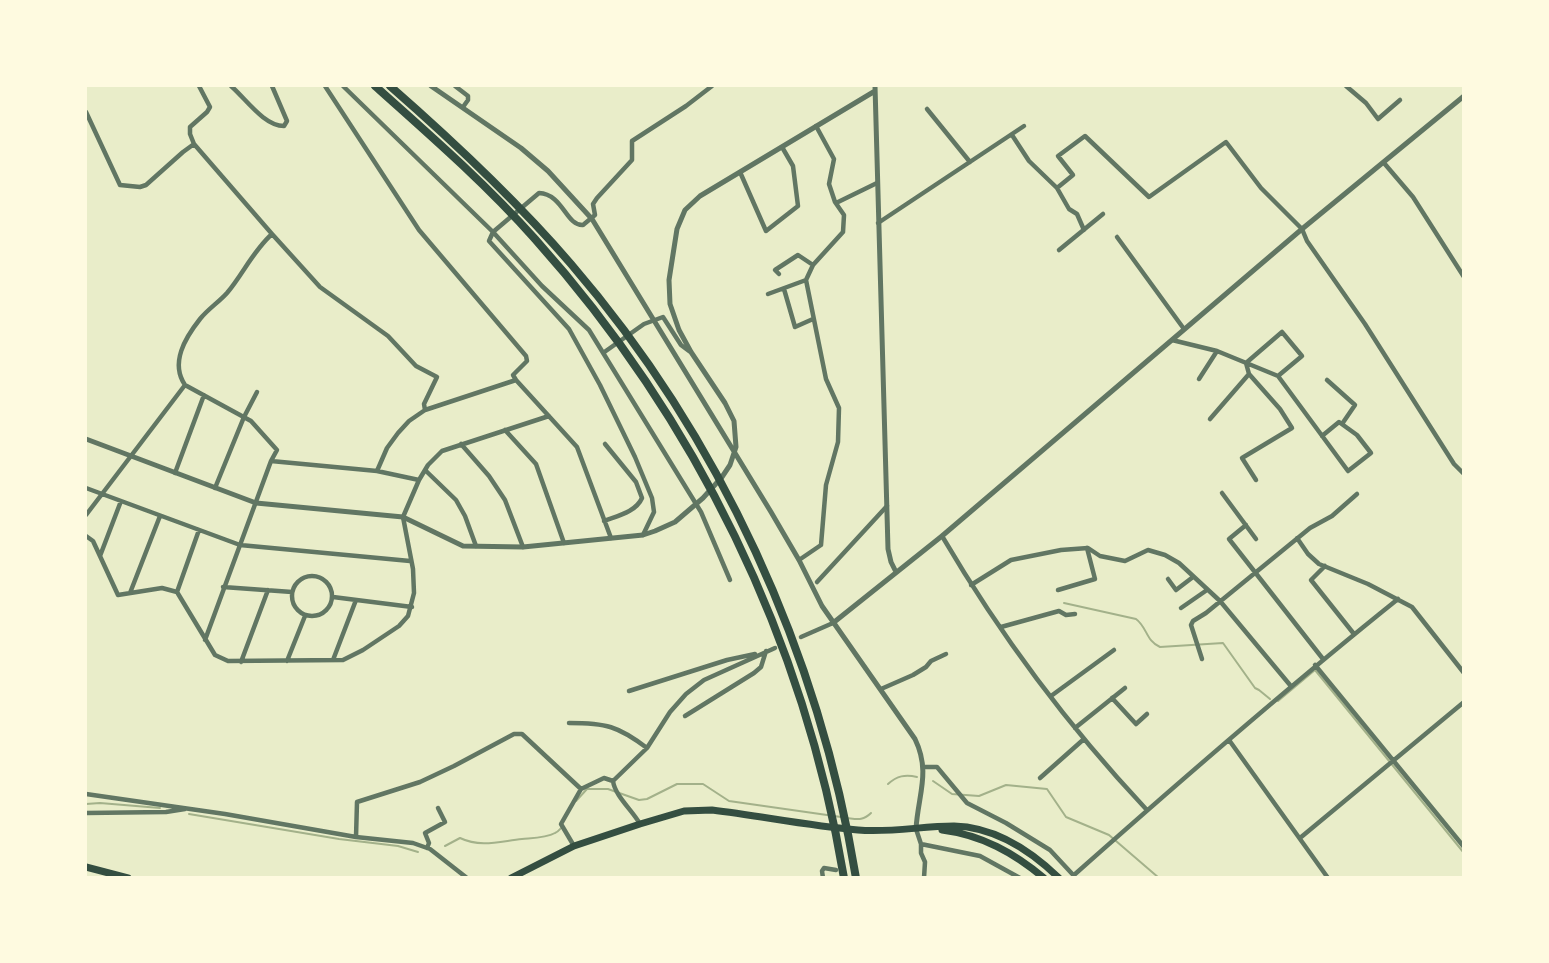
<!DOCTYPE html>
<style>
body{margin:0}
#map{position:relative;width:1549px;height:963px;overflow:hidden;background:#e9edc9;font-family:"Titillium Web",sans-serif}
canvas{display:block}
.frame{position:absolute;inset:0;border:87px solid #fefae0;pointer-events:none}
</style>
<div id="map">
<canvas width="1549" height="963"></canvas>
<div class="frame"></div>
</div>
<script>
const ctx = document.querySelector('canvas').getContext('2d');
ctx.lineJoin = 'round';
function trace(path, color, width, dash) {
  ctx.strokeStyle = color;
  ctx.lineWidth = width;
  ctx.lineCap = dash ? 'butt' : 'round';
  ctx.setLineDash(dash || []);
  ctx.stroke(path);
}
const stream = new Path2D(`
 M1064 603 1136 619C1147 627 1146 641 1160 647L1223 643 1255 688 1259 690 1270 699
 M1278 701 1315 670 1464 853
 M933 781 952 794 979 796 1006 785 1047 789 1066 817 1109 835 1159 878
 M888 784C897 776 905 774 917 777
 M576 801 587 789H608L639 800 647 799 677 784H703L729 801 841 817
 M86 804 100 803 160 808
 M189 814 339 839 398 846 418 852
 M847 818C857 819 863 821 871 813
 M445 846 460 838C481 848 501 841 522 839 532 838 546 838 555 833 558 832 560 829 562 827`);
const minor = new Path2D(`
 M199 86 210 107 207 112 190 127V134L194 144 272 234 320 287 388 336 416 366 437 377 424 404 425 410
 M231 86C246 99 264 126 284 126L287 121 272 86
 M325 86 419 230 526 356 527 361 513 375 516 380
 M343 86 493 232 542 286 589 330 701 512 730 580
 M455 86 468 96V100L463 107
 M1346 86 1366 103 1378 119 1400 100
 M927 109 970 162
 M86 112 120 185 140 187 146 185 183 152 194 144
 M1012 135 1029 161 1057 188 1069 209 1077 214 1084 230
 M1384 163 1413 197 1464 277
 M740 172 766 231 798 206 793 166 782 147
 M1057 188 1073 175 1058 156 1085 136 1149 197 1226 142 1261 188 1302 229 1307 241 1365 324 1454 464 1464 474
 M836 203 877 183
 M878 223 1024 126
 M1117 237 1184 329
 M1059 250 1103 214
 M779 274 775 270 798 255 813 265
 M784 289 795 327 813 319
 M768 294 806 280
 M1172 340 1217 351 1278 376 1348 471 1371 453 1357 435 1339 422 1322 436
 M603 353 644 324 663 317 681 345 689 351
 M1199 379 1217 351
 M1327 380 1355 405 1342 424
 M185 385C170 363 185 338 200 319 208 309 219 302 227 293 243 274 253 251 272 234
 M1210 419 1249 374
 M505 430 536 464 564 543
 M461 444 489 476 505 500 523 547
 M271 461 377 471 419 480
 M425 470 456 500 465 516 476 546
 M377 471 387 448 398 433 409 421 425 410 516 380 577 447 611 538
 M175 473 204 395
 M1256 480 1242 458 1292 428 1280 409 1249 374 1246 363 1282 332 1302 356 1278 376
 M86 488 240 545 410 561
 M215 488 244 417 257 392
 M1222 493 1256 539
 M86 515 185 385 251 421 277 450 271 461 205 640
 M604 521C617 516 636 512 642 498L636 482 605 444
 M1246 525 1229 539 1323 659
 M643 535 654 512 652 498 635 457 600 385 569 329 489 241 493 232 539 193C563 194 566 226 583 225L595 215 593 204 597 198 632 160V141L686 106 712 86
 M86 536 93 541 118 595 162 588 177 592 215 655 228 661 343 660 363 650 399 626 408 616 414 593 413 569 403 517 419 480 428 465 442 451 549 416
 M942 536C999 633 1069 727 1146 809
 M1297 538 1308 554 1319 564 1368 584 1412 607 1464 673
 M100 556 121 501
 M799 560 821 545 826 485 838 442 839 408 826 379 806 280 813 265 843 232 844 215 835 202 829 184 834 159 816 126
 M1325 566 1311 580 1354 634
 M292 596a20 20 0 1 1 40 0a20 20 0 1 1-40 0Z
 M1168 579 1176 590 1193 577
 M817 582 887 506
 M971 585 1011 560 1061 550 1088 548 1100 556 1125 561 1148 550 1165 555 1179 563 1220 601 1290 685
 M223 587 292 592
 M1058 590 1095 579 1087 548
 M177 592 199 530
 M130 593 160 516
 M333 597 412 607
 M1181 608 1207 590
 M1001 627 1059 611 1066 615 1075 614
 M801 637 833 623
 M1202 659 1191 625 1193 621 1206 613 1310 528 1332 516 1357 494
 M333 660 356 600
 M287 661 305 616
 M241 662 268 590
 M1315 665 1464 847
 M881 689 913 675 926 667 931 661 946 654
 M629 691 727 660 755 654
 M1051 696 1114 650
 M1112 698 1136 724 1147 714
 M685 716 754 673 761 667 766 651
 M569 723C606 723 618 726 647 748
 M1075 728 1125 688
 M1229 740 1328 878
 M924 767H937L967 803 1006 823 1050 850 1076 878
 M1040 778 1084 739
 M86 794 225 814 356 837 413 843 430 849 467 878
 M86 813 166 812 185 809
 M640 824C632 810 615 796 613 781L647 748 670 712 686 694 704 680 775 648
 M916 829 921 844 980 856 1020 878
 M356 837 357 802 420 782 454 766 514 734H522L581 789
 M1300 838 1464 702
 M921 844V853L925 862 924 878
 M574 846 561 824 581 789 604 778 613 781
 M427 848 429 843 425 833 445 822 438 808
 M1074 875C1180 781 1287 688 1398 599
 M823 878 822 871 824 868 836 870`);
const tertiary = new Path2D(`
 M431 86 521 148 548 171 592 219 771 512 799 560 822 606 915 739C931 772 918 795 916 829
 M875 86 888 549 891 562 896 572
 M86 439 256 503 403 517 463 546 523 547 643 535 655 531 675 522 703 498 722 477 730 465 736 447 734 421 725 403 691 352 679 330 670 304 669 280 677 229 685 210 700 196 875 91
 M833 623 942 536 1302 229 1464 96`);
const trunk = new Path2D(`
 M942 830C982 835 1014 853 1044 878
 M86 867 128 878
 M511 878 574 846 640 824 684 811 712 810C761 816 809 826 858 830 890 833 922 826 954 826 995 827 1030 850 1059 878`);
const motorway = new Path2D(`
 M375 86C430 135 486 184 535 239 696 419 804 639 844 878
 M390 86C454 142 516 200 571 264 720 437 819 653 856 878`);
trace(stream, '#a3b18a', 2);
trace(minor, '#617663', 4.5);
trace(tertiary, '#617663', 5);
trace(trunk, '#344e41', 7);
trace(motorway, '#344e41', 8);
</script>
